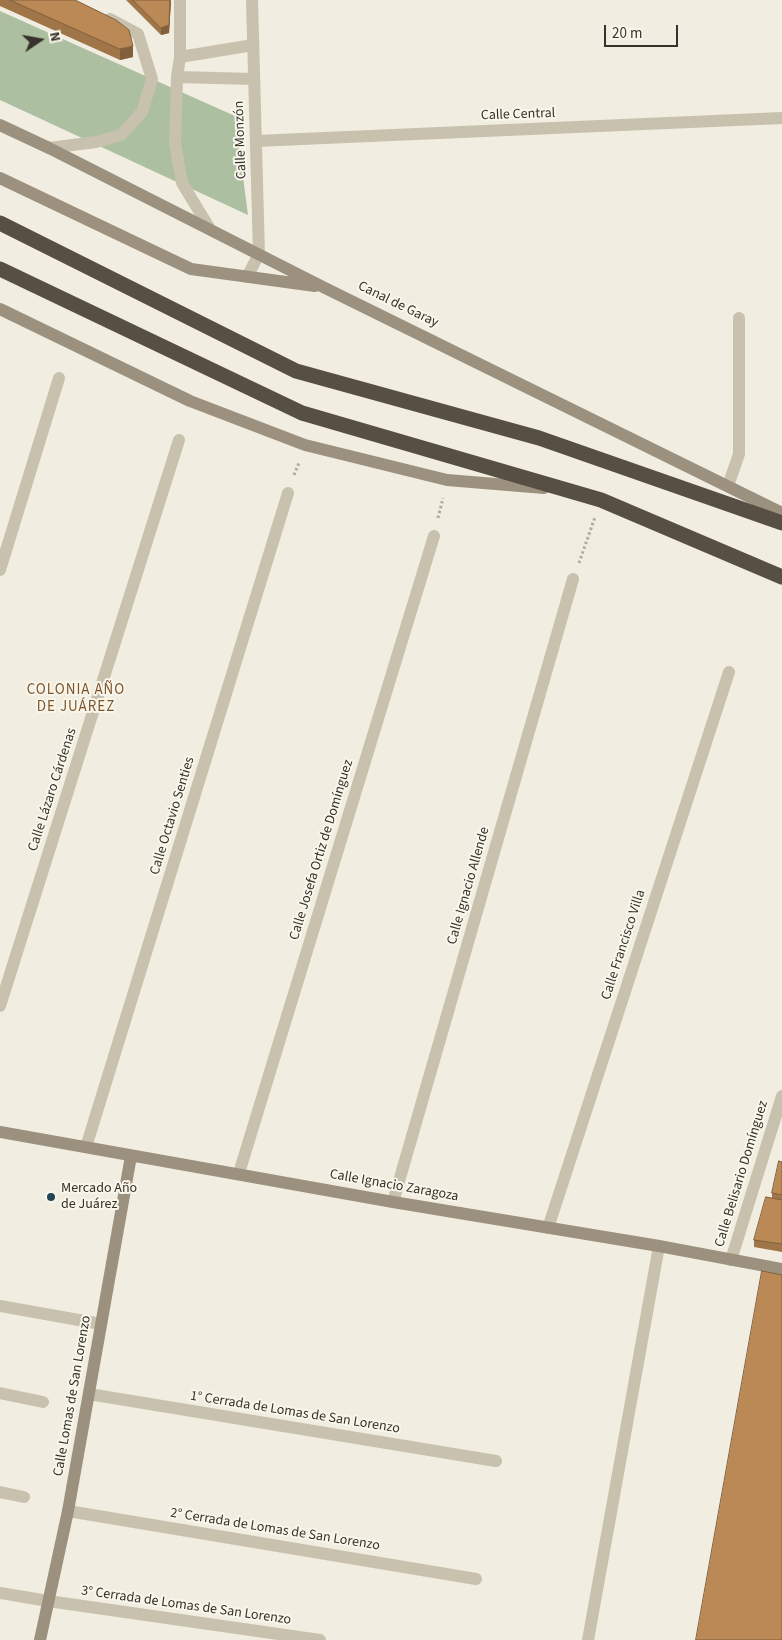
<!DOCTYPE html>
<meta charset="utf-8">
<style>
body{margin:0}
#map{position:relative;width:782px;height:1640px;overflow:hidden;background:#f1ede0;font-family:"Source Sans 3",sans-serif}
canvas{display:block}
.north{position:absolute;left:15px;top:15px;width:50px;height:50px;-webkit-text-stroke:4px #f9f6ec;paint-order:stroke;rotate:78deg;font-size:14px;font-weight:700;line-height:20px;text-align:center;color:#37322b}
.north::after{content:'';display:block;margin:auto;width:18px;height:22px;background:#37322b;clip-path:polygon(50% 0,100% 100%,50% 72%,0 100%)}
.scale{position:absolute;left:604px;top:25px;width:74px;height:22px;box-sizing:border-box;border:2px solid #37322b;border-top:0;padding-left:6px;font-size:15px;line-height:18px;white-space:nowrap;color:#37322b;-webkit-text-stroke:4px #f9f6ec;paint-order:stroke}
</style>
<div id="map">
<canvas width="782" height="1640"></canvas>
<div class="north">N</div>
<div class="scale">20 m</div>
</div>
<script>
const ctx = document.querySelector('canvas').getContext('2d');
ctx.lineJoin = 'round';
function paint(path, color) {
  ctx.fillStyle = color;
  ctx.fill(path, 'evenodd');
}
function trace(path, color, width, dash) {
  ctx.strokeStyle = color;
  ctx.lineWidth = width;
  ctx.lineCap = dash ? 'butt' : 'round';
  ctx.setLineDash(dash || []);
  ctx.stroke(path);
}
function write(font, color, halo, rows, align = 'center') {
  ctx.font = font + ' "Source Sans 3",sans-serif';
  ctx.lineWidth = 4;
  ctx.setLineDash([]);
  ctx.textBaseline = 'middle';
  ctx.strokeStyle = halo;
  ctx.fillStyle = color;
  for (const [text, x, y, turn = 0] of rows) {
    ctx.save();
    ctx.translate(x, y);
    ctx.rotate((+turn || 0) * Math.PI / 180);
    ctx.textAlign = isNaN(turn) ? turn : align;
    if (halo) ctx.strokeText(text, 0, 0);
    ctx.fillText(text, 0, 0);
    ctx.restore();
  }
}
const green = new Path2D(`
 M0 11 235 116 248 215 0 100Z`);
const path = new Path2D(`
 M294 475 299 463
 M438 518 443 498
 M579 563 595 517`);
const lane = new Path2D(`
 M180 0V57L177 77 175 143 182 183 210 229
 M180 57 253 45
 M177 77 254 79
 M49 148 96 142 121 135 142 112 152 79 138 34 110 19
 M728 486 739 454V318
 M0 1306 101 1324
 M0 1393 43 1402
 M0 1492 24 1497
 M588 1640 659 1246`);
const street = new Path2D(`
 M256 141 782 118
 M247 277 259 254 252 0
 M0 570 59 378
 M0 1006 179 440
 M86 1147 288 493
 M239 1173 434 536
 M393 1202 573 579
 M548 1228 729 672
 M731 1260 782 1096
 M89 1394 496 1461
 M68 1511 476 1579
 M0 1593 48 1601 320 1640`);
const secondary = new Path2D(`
 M0 125 49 148 325 288 782 513
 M0 178 191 269 315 286
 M0 309 190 401 305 445 447 480 544 488
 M0 1132 393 1202 659 1246 782 1269
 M40 1640 68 1511 131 1156`);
const highway = new Path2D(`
 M0 223 296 371 539 438 782 523
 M0 269 302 413 601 500 782 577`);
const wall = new Path2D(`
 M0 0H75L133 57 120 60 0 6Z
 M126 0H171L169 33 161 35Z
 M782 1162V1252L754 1247V1240L772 1198V1193Z`);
const shadedWall = new Path2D(`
 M171 0 169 33 161 35V28Z
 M133 46V57L120 60V49Z`);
const building = new Path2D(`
 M10 0H75L116 20 129 30 133 46 120 49Z
 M133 0H170L169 25 161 28Z
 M779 1161 782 1162V1195L772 1193Z
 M766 1197 782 1200V1244L754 1240Z
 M762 1271 782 1275V1640H696Z`);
const markers = [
 [51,1197,5,"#244555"]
];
const streetNames = [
 ["Calle Central",518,115,-2],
 ["Calle Monzón",241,140,-92],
 ["Canal de Garay",398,305,26],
 ["Calle Lázaro Cárdenas",53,790,-72],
 ["Calle Octavio Senties",173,816,-73],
 ["Calle Josefa Ortiz de Domínguez",322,850,-73],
 ["Calle Ignacio Allende",469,886,-74],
 ["Calle Francisco Villa",624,945,-72],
 ["Calle Belisario Domínguez",742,1174,-73],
 ["Calle Ignacio Zaragoza",394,1186,10],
 ["Calle Lomas de San Lorenzo",73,1396,-80],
 ["1° Cerrada de Lomas de San Lorenzo",295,1413,9],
 ["2° Cerrada de Lomas de San Lorenzo",275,1530,9],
 ["3° Cerrada de Lomas de San Lorenzo",186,1606,8]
];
const poiNames = [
 ["Mercado Año",61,1189],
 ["de Juárez",61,1205]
];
const neighbourhoodNames = [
 ["COLONIA AÑO",76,691],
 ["DE JUÁREZ",76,708]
];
paint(green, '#adbfa1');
trace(path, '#b4ab97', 3, [2.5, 2.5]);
trace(lane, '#c8c1ad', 12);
trace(street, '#c8c1ad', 12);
trace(secondary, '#9c917e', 12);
trace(highway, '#574f43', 15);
paint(wall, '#a07649');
paint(shadedWall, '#82603c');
paint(building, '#ba8955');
trace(building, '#82603c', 1);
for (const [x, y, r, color] of markers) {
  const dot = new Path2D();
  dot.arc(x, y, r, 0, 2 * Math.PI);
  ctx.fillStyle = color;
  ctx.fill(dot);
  trace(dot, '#f9f6ec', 2);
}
write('14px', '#37322b', '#f9f6ec', streetNames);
write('14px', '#37322b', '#f9f6ec', poiNames, 'left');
ctx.letterSpacing = '1px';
write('15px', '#7e562c', '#f9f6ec', neighbourhoodNames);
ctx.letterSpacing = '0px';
</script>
